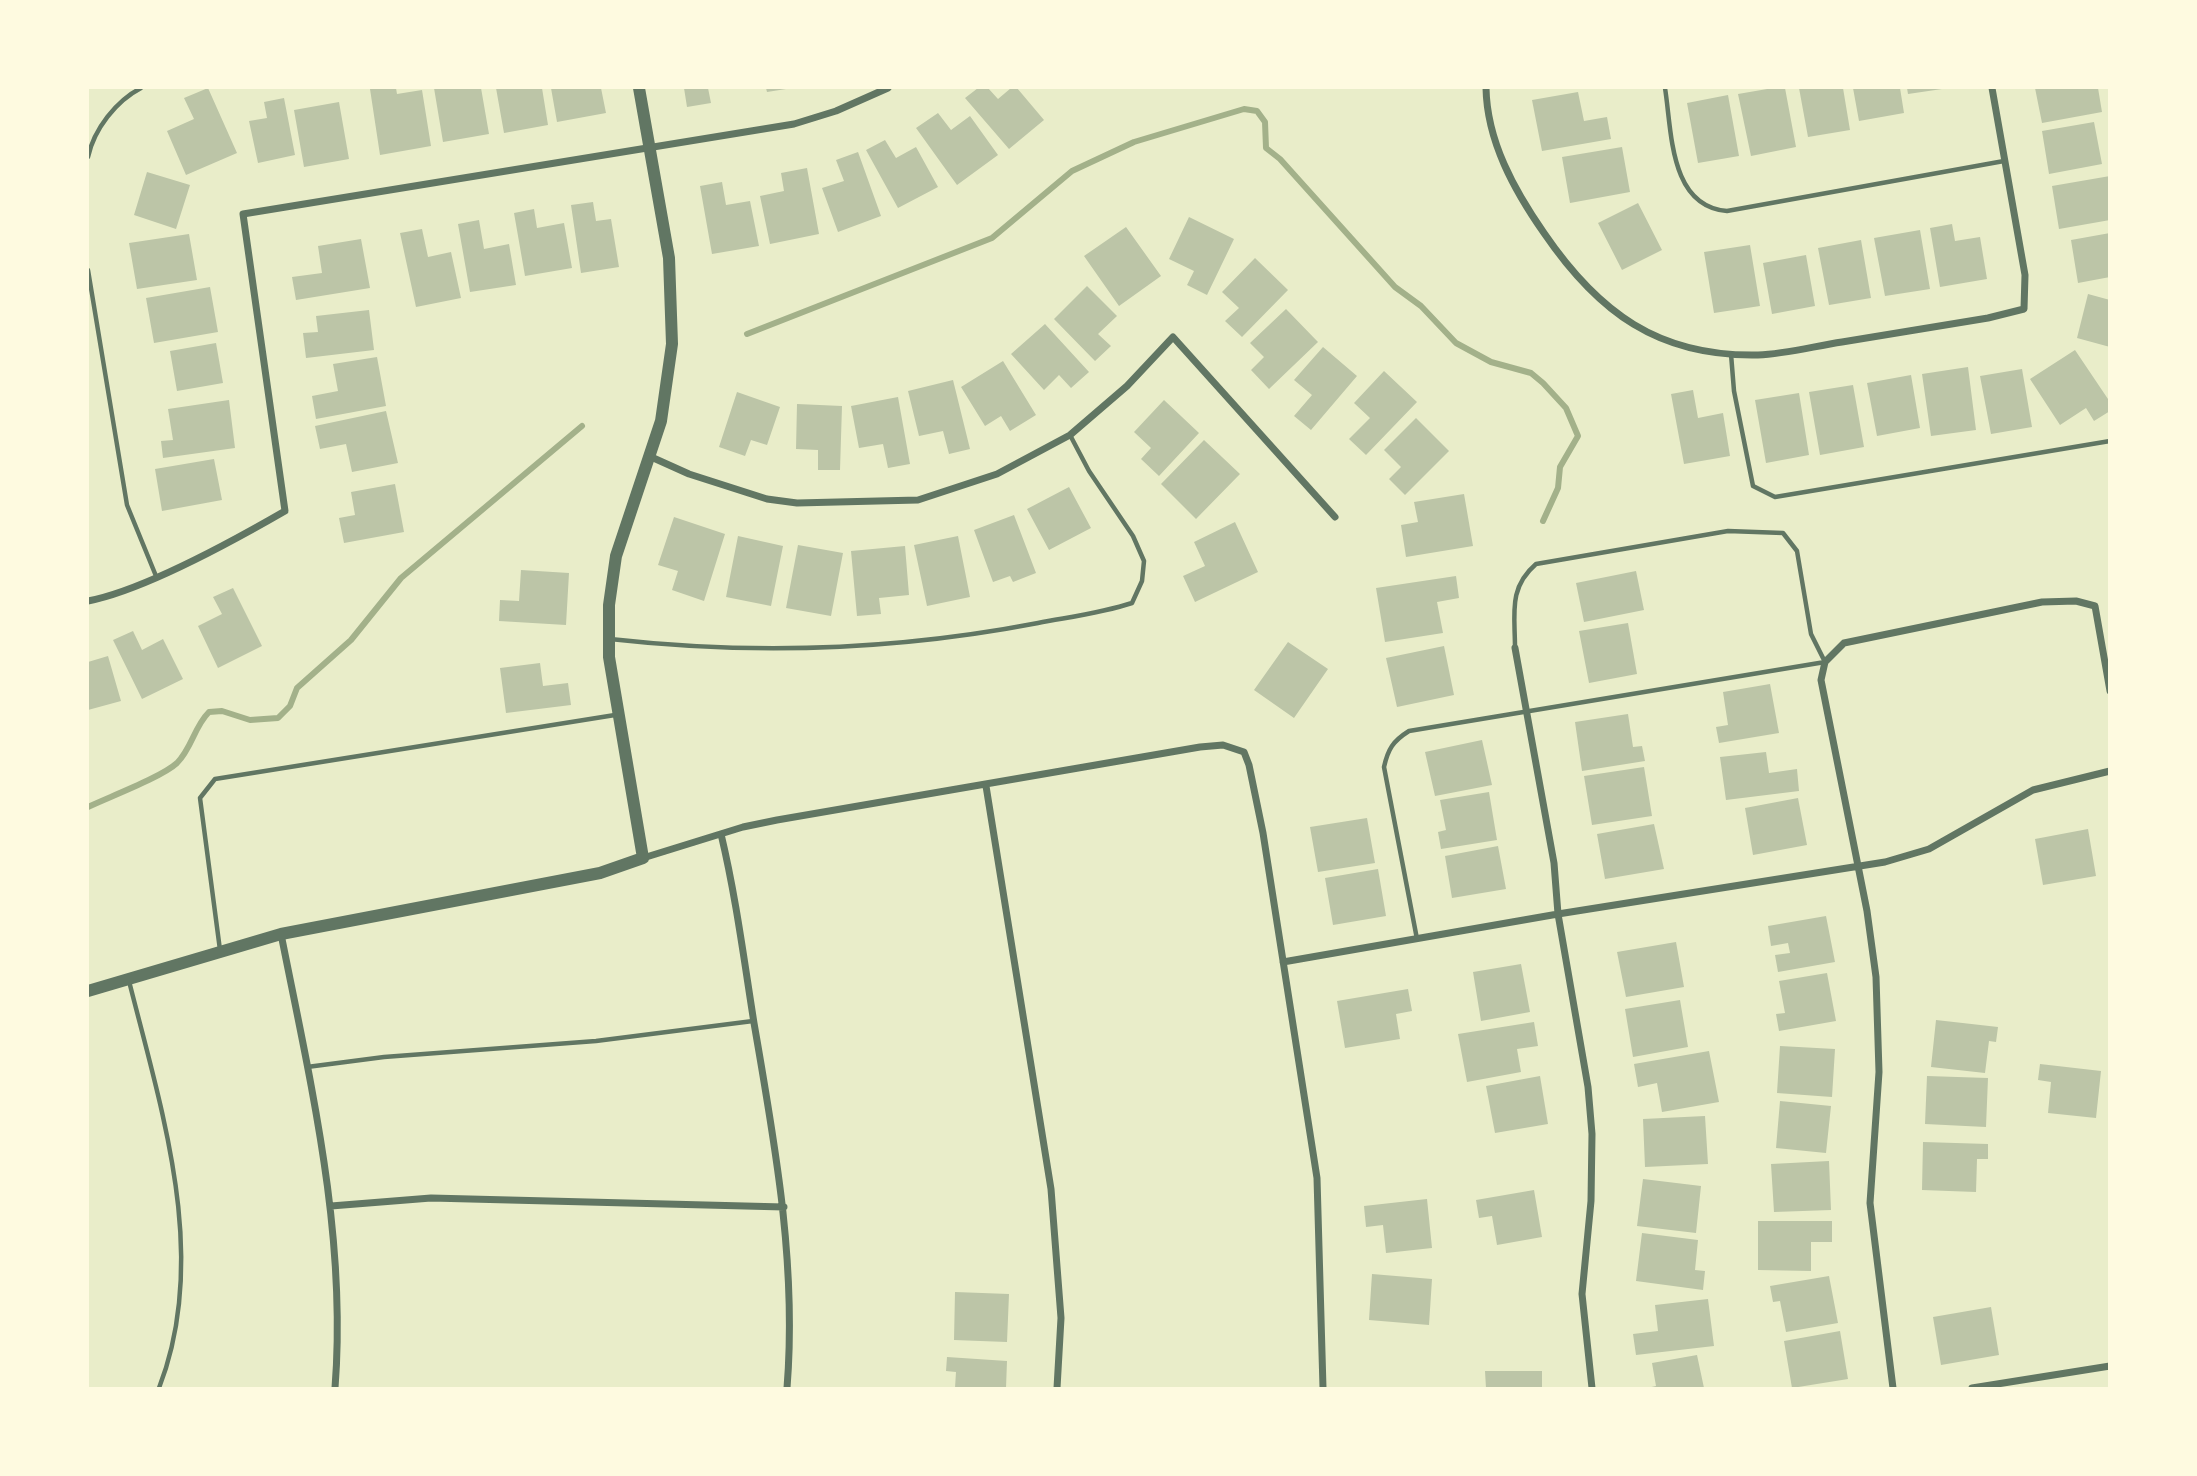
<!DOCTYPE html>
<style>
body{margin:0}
#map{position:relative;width:2197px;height:1476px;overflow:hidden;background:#e9edc9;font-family:Arial,sans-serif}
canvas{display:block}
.frame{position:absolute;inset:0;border:89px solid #fefae0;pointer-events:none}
</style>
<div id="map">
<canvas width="2197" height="1476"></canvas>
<div class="frame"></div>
</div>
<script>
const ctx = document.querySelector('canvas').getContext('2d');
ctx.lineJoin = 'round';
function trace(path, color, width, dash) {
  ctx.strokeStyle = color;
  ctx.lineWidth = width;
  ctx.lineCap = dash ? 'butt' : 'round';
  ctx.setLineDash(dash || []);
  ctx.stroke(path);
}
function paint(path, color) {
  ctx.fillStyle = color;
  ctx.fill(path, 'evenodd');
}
const stream = new Path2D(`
 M747 334 992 238 1072 171 1134 142 1244 109 1257 111 1265 122 1266 148 1280 159 1395 287 1421 306 1456 343 1491 362 1531 373 1543 383 1566 408 1578 436 1560 467 1558 488 1543 521
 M88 807C109 797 162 777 177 763 192 748 194 727 209 712L222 711 250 720 278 718 290 706 297 688 351 640 401 578 582 426`);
const building = new Path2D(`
 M208 88 237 153 186 175 167 131 194 119 184 98Z
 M396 88 397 94 422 90 431 146 380 155 370 89Z
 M434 88H481L489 134 443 142Z
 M496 88H542L548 125 504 133Z
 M551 88H601L606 113 557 122Z
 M684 88H708L711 103 687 107Z
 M766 88H786V89L767 92Z
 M978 88H988L998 99 1011 88H1017L1044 120 1009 149 965 98Z
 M1773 88H1785L1796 147 1751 156 1738 94Z
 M1799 88H1843L1850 130 1808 137Z
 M1853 88H1900L1904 113 1859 121Z
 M1907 88H1942V89L1908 94Z
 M2035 88H2098L2102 112 2042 123Z
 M1578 92 1584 121 1607 117 1611 139 1542 151 1532 100Z
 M1728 95 1739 156 1698 163 1687 103Z
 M284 98 295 155 258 163 249 121 267 118 264 102Z
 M339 102 349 159 304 167 294 110Z
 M938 113 951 130 970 116 998 155 957 185 916 128Z
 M2094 122 2102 164 2049 174 2042 131Z
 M885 140 896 158 916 147 938 187 898 208 866 150Z
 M1622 147 1630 192 1570 203 1562 157Z
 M858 152 881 216 838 232 822 188 844 181 836 160Z
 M807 168 819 234 770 244 760 196 784 191 781 173Z
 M147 172 190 185 176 229 134 215Z
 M2110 176V220L2059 229 2052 186Z
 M722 182 726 205 750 201 759 246 712 254 700 186Z
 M593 202 596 221 611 219 619 267 581 273 571 205Z
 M1638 203 1662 250 1622 270 1598 223Z
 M534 209 537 228 564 223 572 268 525 276 514 213Z
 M1189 217 1234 239 1207 295 1187 285 1194 271 1169 259Z
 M479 220 484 249 509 244 516 285 470 292 458 224Z
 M1952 224 1955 241 1980 237 1987 279 1940 287 1930 228Z
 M1126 227 1161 276 1119 306 1084 256Z
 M422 229 428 257 451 252 461 298 416 307 400 233Z
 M1920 230 1930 289 1885 296 1874 238Z
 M2110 233V277L2078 283 2071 240Z
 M189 234 197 280 137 289 129 243Z
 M361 239 370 288 296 300 292 277 322 273 318 246Z
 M1861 240 1871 298 1829 305 1818 248Z
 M1750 245 1760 306 1714 313 1704 252Z
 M1806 255 1815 306 1772 314 1763 263Z
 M1255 258 1288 290 1242 337 1225 321 1239 308 1222 292Z
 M1087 286 1117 316 1098 334 1111 346 1095 361 1054 319Z
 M210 287 218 332 154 343 146 298Z
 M2088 294 2110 300V347L2077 338Z
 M1286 309 1318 342 1269 389 1251 370 1264 357 1250 343Z
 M369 310 374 350 306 358 303 333 318 332 316 316Z
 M1045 324 1089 372 1071 388 1059 375 1044 390 1011 354Z
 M216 343 223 383 177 391 170 351Z
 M1323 347 1357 376 1311 430 1294 416 1312 395 1294 380Z
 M2075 350 2110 402V411L2094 421 2086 408 2060 425 2030 379Z
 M377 357 386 406 316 419 312 396 338 391 333 364Z
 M1003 361 1036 415 1010 431 1001 416 985 426 961 387Z
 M1968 367 1976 430 1931 436 1922 374Z
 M2022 369 2032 427 1991 434 1980 376Z
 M1384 371 1417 402 1366 455 1349 439 1370 418 1354 403Z
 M1911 375 1920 428 1877 436 1867 383Z
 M953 380 970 449 949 454 943 431 919 436 908 391Z
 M1853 385 1864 447 1820 455 1809 392Z
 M1693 390 1698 418 1723 413 1730 456 1684 464 1671 394Z
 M737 392 780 407 767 445 751 440 745 456 719 447Z
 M1799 393 1809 455 1766 463 1755 400Z
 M898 397 910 464 888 468 883 444 859 448 851 406Z
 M229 400 235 448 163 458 161 441 173 440 168 409Z
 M1164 400 1199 433 1159 476 1141 459 1151 448 1134 432Z
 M797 404 842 406 840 470H818V450L796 449Z
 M386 411 398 463 352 472 346 444 320 449 315 426Z
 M1416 418 1449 451 1405 495 1389 479 1401 467 1384 450Z
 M1204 440 1240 474 1196 519 1161 484Z
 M214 459 222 500 162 511 155 469Z
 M395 484 404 532 344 543 339 518 355 515 351 492Z
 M1069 487 1091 528 1049 550 1027 509Z
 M1464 494 1473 546 1406 557 1401 525 1418 522 1414 502Z
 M1014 515 1036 573 1013 582 1010 576 993 582 974 530Z
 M674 517 725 534 704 601 672 590 678 571 658 565Z
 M1235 522 1258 572 1195 602 1183 576 1205 566 1194 542Z
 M738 536 783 546 771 606 726 597Z
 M958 536 970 597 927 606 914 545Z
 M798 545 843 553 831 616 786 608Z
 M905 546 909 595 879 598 881 614 857 616 851 551Z
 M521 570 569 573 566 625 499 621 500 600 519 601Z
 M1636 571 1644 610 1584 622 1576 583Z
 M1456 576 1459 598 1437 602 1443 633 1385 642 1376 588Z
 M233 588 262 646 218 668 198 626 222 614 213 597Z
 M1628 623 1637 674 1589 683 1579 631Z
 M133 631 142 650 163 639 183 679 142 699 113 640Z
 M1288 642 1328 669 1294 718 1254 690Z
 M1444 646 1454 695 1397 707 1386 658Z
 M108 656 121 701 88 710V662Z
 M540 663 543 686 568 683 571 705 506 713 500 668Z
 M1770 684 1779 733 1719 743 1716 727 1728 725 1723 692Z
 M1628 714 1633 747 1642 746 1645 761 1582 771 1575 722Z
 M1482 740 1492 785 1435 796 1425 752Z
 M1766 752 1769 773 1797 769 1799 791 1726 800 1720 757Z
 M1644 767 1652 816 1592 825 1584 776Z
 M1489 792 1497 840 1441 849 1438 832 1446 830 1440 800Z
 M1798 798 1807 845 1753 855 1745 808Z
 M1367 818 1375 863 1318 872 1310 827Z
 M1654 824 1664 869 1605 879 1597 834Z
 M2088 829 2096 876 2043 885 2035 839Z
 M1498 846 1506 889 1452 898 1445 856Z
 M1378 869 1386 916 1333 925 1325 878Z
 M1826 916 1835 962 1778 972 1775 955 1790 953 1788 943 1771 946 1768 926Z
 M1676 942 1684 987 1626 997 1617 952Z
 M1521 964 1530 1012 1481 1021 1473 972Z
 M1827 973 1836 1021 1779 1031 1776 1014 1785 1013 1779 981Z
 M1408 989 1412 1011 1396 1014 1400 1039 1345 1048 1337 1001Z
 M1680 1000 1688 1047 1633 1057 1625 1009Z
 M1936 1020 1998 1027 1996 1042 1989 1041 1985 1073 1931 1067Z
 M1534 1022 1538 1046 1517 1049 1521 1072 1467 1082 1458 1034Z
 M1780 1046 1835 1049 1832 1097 1777 1093Z
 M1709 1051 1719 1102 1662 1112 1657 1083 1638 1087 1634 1064Z
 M2040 1064 2101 1071 2096 1118 2048 1113 2051 1082 2038 1080Z
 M1540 1076 1548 1124 1495 1133 1486 1086Z
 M1927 1076 1988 1078 1986 1127 1925 1124Z
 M1780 1101 1831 1106 1826 1153 1776 1148Z
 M1705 1116 1708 1164 1645 1167 1643 1119Z
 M1923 1142 1988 1144V1159H1977L1976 1192 1922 1190Z
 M1829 1161 1831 1210 1774 1212 1771 1164Z
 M1643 1179 1701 1186 1696 1233 1637 1226Z
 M1534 1190 1542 1237 1497 1245 1492 1216 1479 1218 1476 1200Z
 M1427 1199 1432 1248 1386 1253 1383 1225 1366 1227 1364 1206Z
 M1758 1221H1832V1242H1811V1271L1758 1270Z
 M1642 1233 1698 1240 1695 1270 1705 1271 1703 1290 1636 1281Z
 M1372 1274 1432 1279 1429 1325 1369 1320Z
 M1829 1276 1838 1323 1786 1332 1780 1301 1773 1302 1770 1286Z
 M955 1292 1009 1294 1007 1342 954 1340Z
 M1708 1299 1714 1346 1636 1355 1633 1334 1658 1331 1655 1305Z
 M1991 1307 1999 1355 1941 1365 1933 1317Z
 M1840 1331 1848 1379 1792 1388 1784 1341Z
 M1697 1355 1704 1388H1647L1656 1386 1652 1363Z
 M947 1357 1007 1361 1006 1388H955L956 1372 946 1371Z
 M1485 1371H1542V1388H1486Z`);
const service = new Path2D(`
 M1665 88C1672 131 1669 206 1727 211L2004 161
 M88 157C94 129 116 101 141 88
 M88 270 127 505 156 576
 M1731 354 1734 391 1753 486 1775 497 2110 441
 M610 639C752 655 898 650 1038 623 1069 617 1102 613 1132 603L1142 581 1144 561 1133 536 1089 471 1070 435
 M1417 939 1384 767C1388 749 1393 741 1409 731L1825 662 1811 634 1797 551 1783 533 1728 531 1536 564C1508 588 1515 614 1515 648
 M220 950 200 798 215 779 615 715
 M129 981C162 1112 210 1257 159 1388
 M307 1067 384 1057 596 1041 753 1021`);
const minor = new Path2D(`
 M1486 88C1487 141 1514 190 1544 233 1598 312 1658 357 1758 355 1786 354 1815 346 1842 342 1890 334 1939 326 1988 318L2024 309 2025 275 1992 88
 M649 456 689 474 767 499 797 503 918 500 997 474 1070 435 1127 386 1173 337 1335 517
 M88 601C145 590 233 541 285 511L243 214 794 124 836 111 888 88
 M1515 648 1554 863 1558 914 1588 1087 1592 1134 1591 1201 1582 1294 1592 1388
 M986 786 1051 1189 1061 1318 1057 1388
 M721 834C736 897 744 960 754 1023 775 1145 797 1264 787 1388
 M643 858 743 827 777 820 1200 747 1223 745 1244 752 1249 765 1263 833 1317 1178 1323 1388
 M281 934C311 1085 347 1235 335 1388
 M1283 962 1558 914 1885 862 1929 849 2033 790 2110 771
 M331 1206 431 1198 784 1207
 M1893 1388 1870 1203 1879 1072 1876 977 1867 911 1821 680 1825 662 1844 643 2042 602 2076 601 2095 606 2110 691
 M1972 1388 2110 1366`);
const tertiary = new Path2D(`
 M88 991 281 934 600 873 643 858 609 657V605L616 556 661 421 672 344 669 258 639 88`);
trace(stream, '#a3b18a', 6);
paint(building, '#bcc5a7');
trace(service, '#617663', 4.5);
trace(minor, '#617663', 7);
trace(tertiary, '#617663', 12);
</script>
